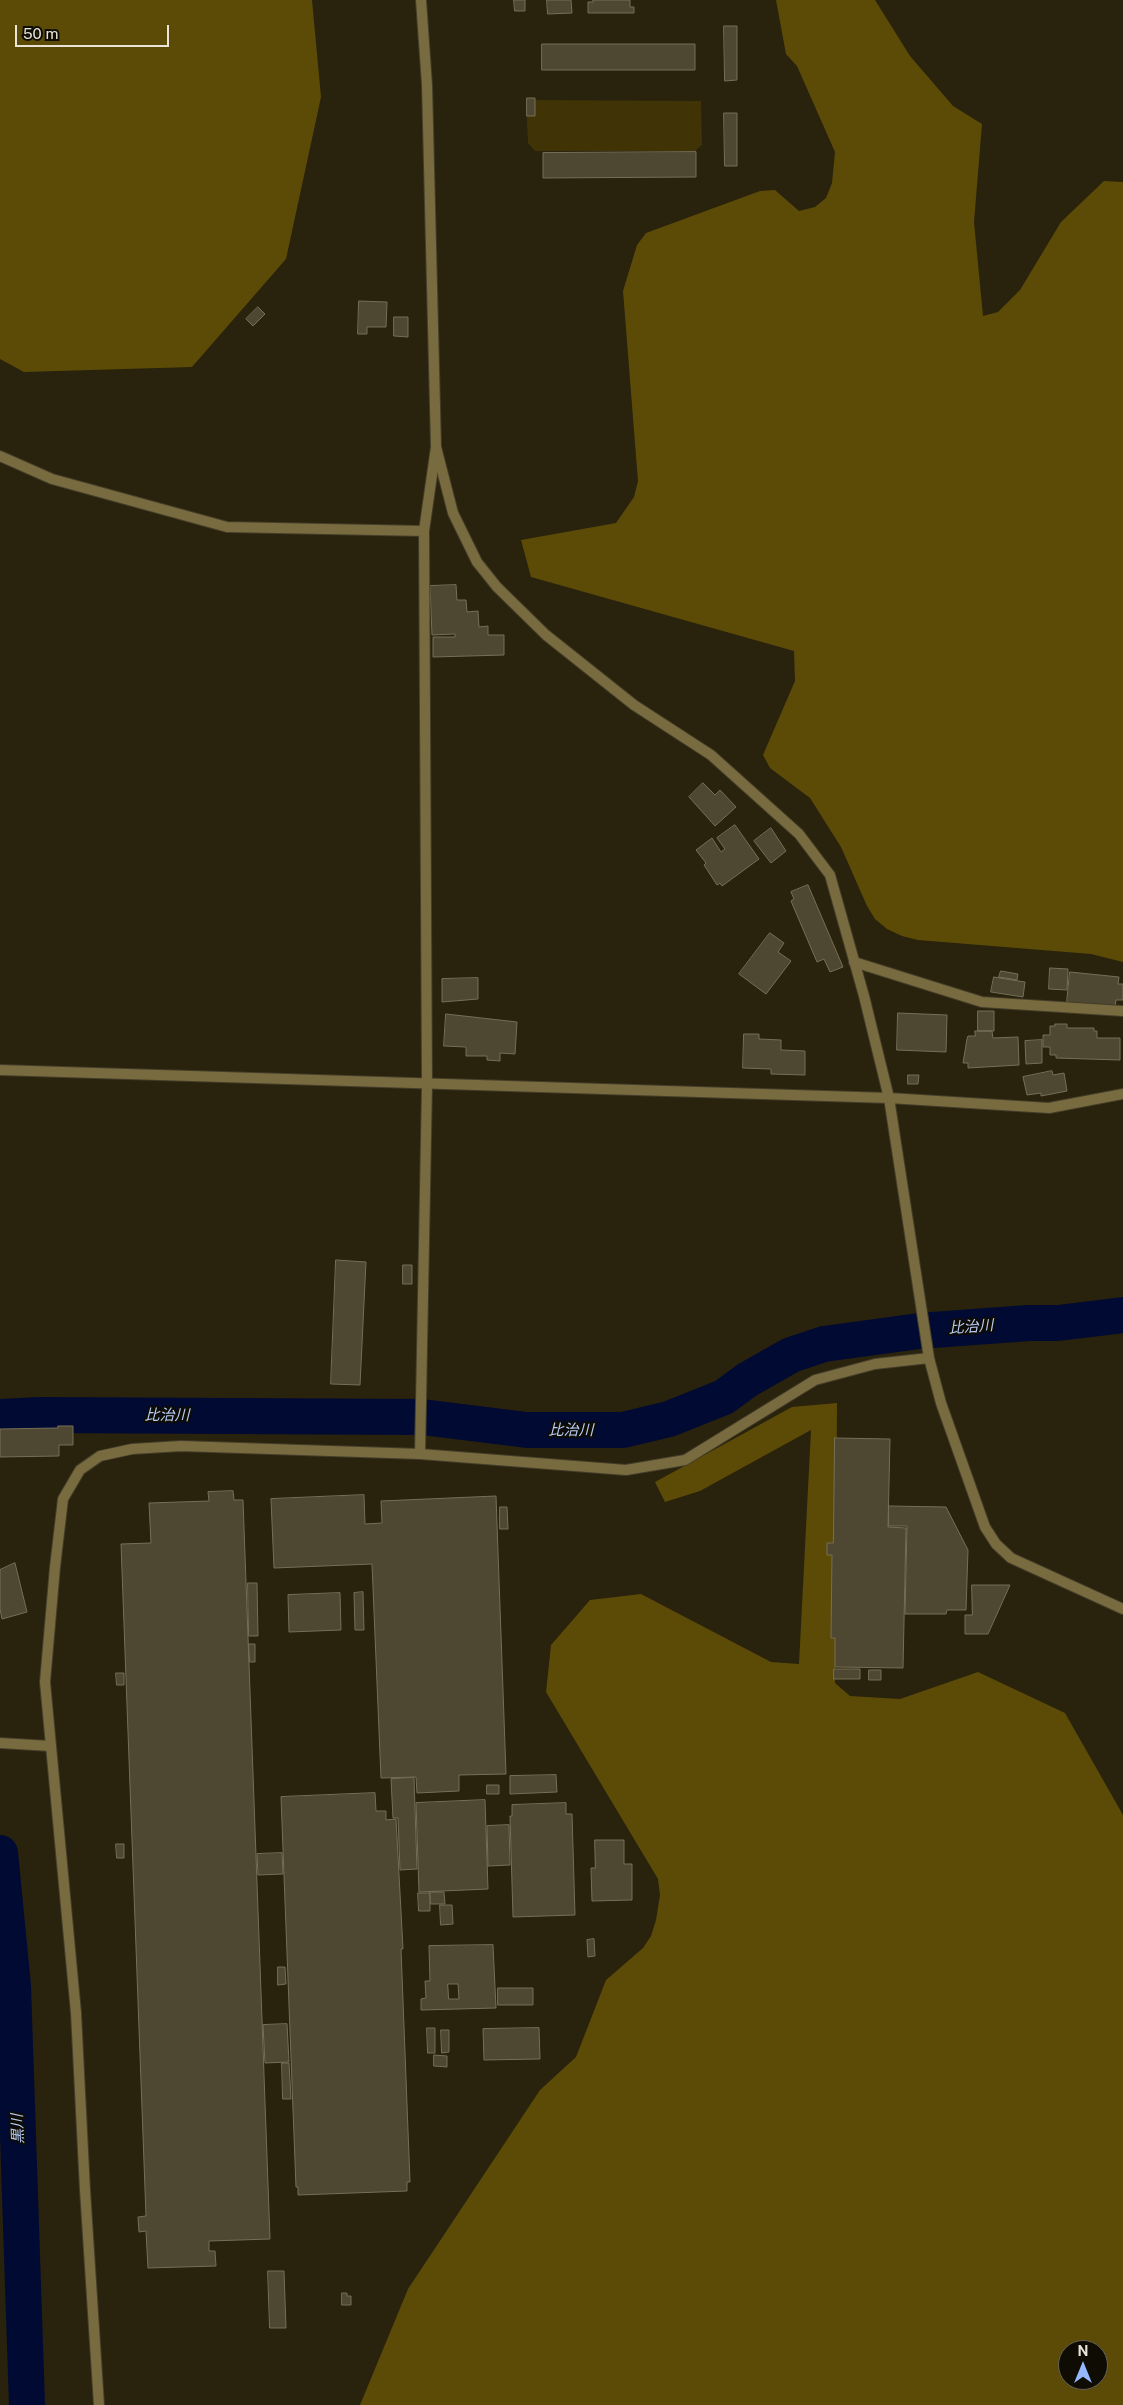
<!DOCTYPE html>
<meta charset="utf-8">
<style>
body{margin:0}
#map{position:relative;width:1123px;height:2405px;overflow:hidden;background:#29220d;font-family:"Public Sans",sans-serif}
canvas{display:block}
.north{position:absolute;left:1058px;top:2340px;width:50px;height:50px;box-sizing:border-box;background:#0f0c04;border:1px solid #666258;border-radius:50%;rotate:0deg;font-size:14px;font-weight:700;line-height:20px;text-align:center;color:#e9e4d7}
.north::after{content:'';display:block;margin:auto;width:18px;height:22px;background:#94b7fd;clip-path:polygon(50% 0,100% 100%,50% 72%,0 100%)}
.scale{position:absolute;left:15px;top:25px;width:154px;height:22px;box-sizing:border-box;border:2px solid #e9e4d7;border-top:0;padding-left:6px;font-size:15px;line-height:18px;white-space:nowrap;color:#e9e4d7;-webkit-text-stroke:4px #0f0c04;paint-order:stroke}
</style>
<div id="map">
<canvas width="1123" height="2405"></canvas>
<div class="north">N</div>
<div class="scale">50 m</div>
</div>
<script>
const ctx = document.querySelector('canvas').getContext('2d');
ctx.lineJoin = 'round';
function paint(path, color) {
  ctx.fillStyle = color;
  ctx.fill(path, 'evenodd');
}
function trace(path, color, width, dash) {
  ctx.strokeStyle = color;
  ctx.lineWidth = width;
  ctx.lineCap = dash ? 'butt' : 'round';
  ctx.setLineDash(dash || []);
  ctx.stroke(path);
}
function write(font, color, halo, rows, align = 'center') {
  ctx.font = font + ' "Public Sans","Noto Sans JP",sans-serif';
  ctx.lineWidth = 4;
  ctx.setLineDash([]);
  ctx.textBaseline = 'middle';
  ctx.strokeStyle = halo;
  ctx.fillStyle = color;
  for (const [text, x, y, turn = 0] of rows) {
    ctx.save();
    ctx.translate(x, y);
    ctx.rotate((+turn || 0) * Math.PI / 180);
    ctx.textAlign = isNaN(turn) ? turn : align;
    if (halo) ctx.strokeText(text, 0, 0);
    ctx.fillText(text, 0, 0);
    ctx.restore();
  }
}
const green = new Path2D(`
 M526 100 701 101 702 145 695 151H535L528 143Z`);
const forest = new Path2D(`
 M0 0H312L321 97 286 259 192 367 24 372 0 359Z
 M776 0H875L910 56 953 106 982 124 974 222 983 316 998 312 1020 290 1061 222 1104 181 1123 182V962L1091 954 918 940 902 936 887 929 875 919 867 906 841 847 810 798 770 768 763 755 795 681 794 651 531 577 521 540 616 523 634 497 638 481 623 291 637 245 646 233 760 191 775 190 799 211 815 207 826 198 832 183 835 152 797 66 786 54Z
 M837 1403 835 1683 850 1696 900 1699 978 1672 1065 1713 1123 1815V2405H360L408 2289 540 2090 576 2057 606 1980 643 1948 651 1936 656 1920 660 1895 658 1879 546 1692 551 1645 590 1600 641 1594 771 1662 799 1664 811 1430 700 1491 665 1502 655 1482 792 1407ZM1068 2350H1098V2380H1068Z`);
const river = new Path2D(`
 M0 1417 39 1415 422 1417 527 1430H623L669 1419 724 1397 747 1380 791 1355 824 1344 919 1331 1029 1323H1058L1123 1315
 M0 1853 13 1986 27 2405`);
const building = new Path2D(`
 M514 0H525V11H515Z
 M547 0H571L572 13 548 14Z
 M593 0H630V7H634V13H588V2H593Z
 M724 26H737V80L725 81Z
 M542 44H695V70H542Z
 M527 98H535V116H527Z
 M724 113H737V166H725Z
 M696 152V177L543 178V153Z
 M359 301 387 302 386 327H367V334H358Z
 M258 307 265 314 253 326 246 319Z
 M394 317H408V337L394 336Z
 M456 585 457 600H466L467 612 478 611 479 627 488 626V635H504V655L433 657V637H455V634L432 635 430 586Z
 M703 783 715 795 720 790 736 807 715 826 689 797Z
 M735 825 759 859 722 886 720 883 717 885 704 865 706 863 696 850 712 838 721 852 725 849 717 838Z
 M771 828 786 851 771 863 754 841Z
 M808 885 843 967 830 972 824 959 817 962 791 901 794 899 791 892Z
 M770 933 784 943 778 952 791 961 766 994 739 974Z
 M1050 968 1068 969 1067 990 1049 989Z
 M1001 971 1018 974 1017 980 999 977Z
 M1070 972 1119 977 1118 984H1123V1000H1116L1115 1007 1067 1002Z
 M994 977 1025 982 1023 997 991 992Z
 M478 978V999L442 1002V979Z
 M978 1011H994V1031H978Z
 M898 1013 947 1015 946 1052 897 1050Z
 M446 1014 517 1022 515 1054 500 1053V1061L487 1060V1056H466V1047L444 1046Z
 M1055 1024H1067V1028H1094V1031H1097V1038H1120V1060L1056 1058V1055H1050V1047H1043V1035H1050V1026H1055Z
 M975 1031H992L993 1038 1018 1037 1019 1065 968 1068V1063H963L967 1039 968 1036H975Z
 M744 1034H759V1039L781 1040V1050L805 1051V1075L771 1074V1069L743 1068Z
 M1042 1040V1063L1026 1064 1025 1041Z
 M1052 1071 1053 1075 1064 1073 1067 1091 1041 1096V1093L1027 1095 1023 1077Z
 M908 1075H919L918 1084H908Z
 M336 1260 366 1262 360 1385 331 1384Z
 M403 1265H412V1284H403Z
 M58 1426H73V1445H59V1456L0 1457V1429L58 1428Z
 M835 1438 890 1439 888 1527 906 1528 903 1668 835 1667V1638H831L832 1555H827V1543H833Z
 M233 1491 234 1500H243L270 2239 209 2241V2251H215L216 2266 148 2268 146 2231 139 2232 138 2217 146 2216 121 1544 151 1543 149 1503 209 1501 208 1492Z
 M364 1495 365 1524 382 1523 381 1501 496 1496 506 1774 459 1775V1791L417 1793 416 1777 381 1778 372 1564 274 1568 271 1499Z
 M889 1506 946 1507 968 1550 966 1610H947L946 1614H905L907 1526H889Z
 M500 1507H507L508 1529H500Z
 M15 1563 27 1612 2 1619 0 1609V1570Z
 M248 1583H257L258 1636H249Z
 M972 1585H1010L988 1634H965V1615H972Z
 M363 1592 364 1630H355L354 1593Z
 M340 1593 341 1630 289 1632 288 1595Z
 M249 1644H255V1662H250Z
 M834 1669H860V1679H834Z
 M869 1670H881V1680H869Z
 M116 1673H124V1685H117Z
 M556 1775 557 1792 510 1794V1776Z
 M414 1778 417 1869 400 1870 398 1818H393L391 1779Z
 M487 1785H499V1794H487Z
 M375 1793 376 1811H386V1820L396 1819 403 1949H401L410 2182H407V2191L298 2195V2187H296L281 1797Z
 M485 1800 488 1889 419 1892 416 1803Z
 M566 1803V1814H572L575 1915 513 1917 510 1816H512V1805Z
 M509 1825 510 1865 488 1866 487 1826Z
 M595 1840H624V1864H632V1900L592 1901 591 1868H595Z
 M116 1844H124V1858H117Z
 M282 1853 283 1874 258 1875 257 1854Z
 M430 1892H444L445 1904H431Z
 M418 1893H430V1911H419Z
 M440 1905H452L453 1924 441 1925Z
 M594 1939 595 1956 588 1957 587 1940Z
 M493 1945 496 2008 421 2010V1999L426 1998 425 1981H430L429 1946ZM448 1984H458L459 1999H449Z
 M278 1967H285L286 1984 278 1985Z
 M498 1988H533V2005H498Z
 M287 2024 289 2062 265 2063 263 2025Z
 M427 2028H435V2053H428Z
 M539 2028 540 2059 484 2060 483 2029Z
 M441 2030H449V2052L442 2053Z
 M434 2055 447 2056V2067L434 2066Z
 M282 2063H289L291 2099H283Z
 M268 2271H284L286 2328H270Z
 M342 2293H347V2296H351V2305H342Z`);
const minor = new Path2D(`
 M0 456 52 479 227 527 424 531
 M854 962 982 1002 1123 1011
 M420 1454 427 1085 424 531 436 447
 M0 1743 50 1746`);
const tertiary = new Path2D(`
 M421 0 427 85 436 447 453 513 477 562 497 587 546 635 634 705 711 755 799 834 830 875 864 996 889 1098 929 1358 941 1403 985 1527 996 1544 1011 1558 1123 1609
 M0 1070 889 1098 1049 1108 1123 1094
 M99 2405 85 2190 76 2013 45 1682 55 1567 63 1499 80 1470 100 1456 132 1449 181 1446 420 1454 626 1470 685 1460 815 1380 875 1364 929 1358`);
const waterNames = [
 ["比治川",971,1327,-4],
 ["比治川",167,1415],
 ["比治川",571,1430],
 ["黒川",18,2129,-92]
];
paint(green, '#403406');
paint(forest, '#5c4b07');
trace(river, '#010a33', 36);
paint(building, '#4e4731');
trace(building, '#766f57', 1);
trace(minor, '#443d29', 12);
trace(tertiary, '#443d29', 12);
trace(minor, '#786b3f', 10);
trace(tertiary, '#786b3f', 10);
write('italic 15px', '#b7cefa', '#0f0c04', waterNames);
</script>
